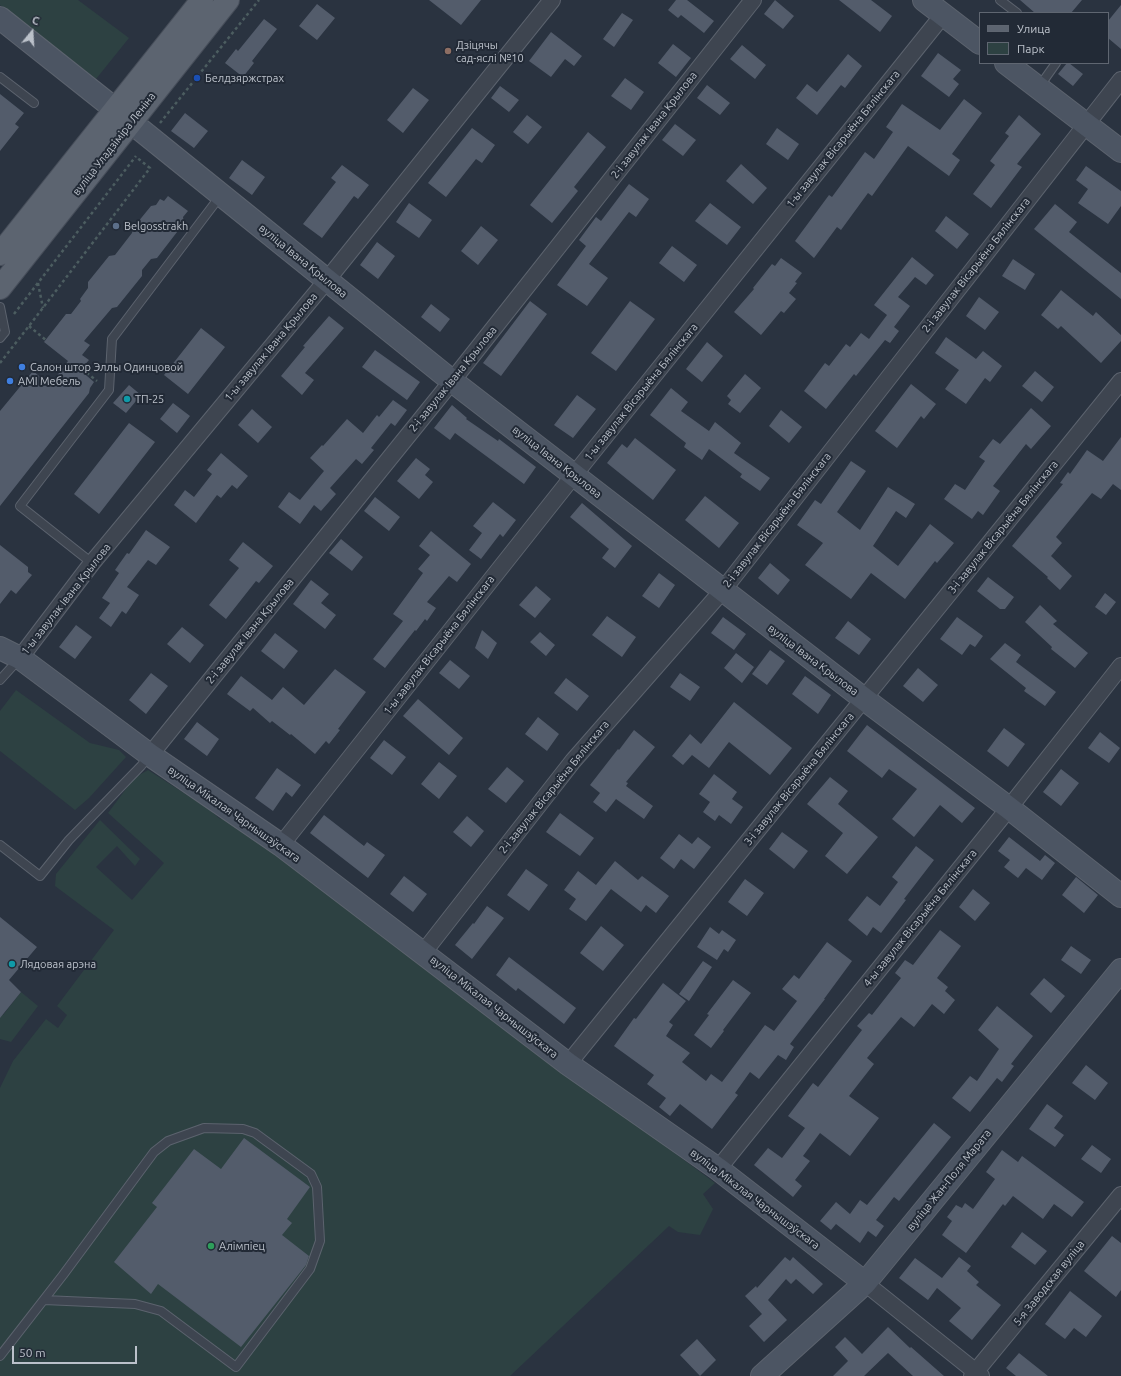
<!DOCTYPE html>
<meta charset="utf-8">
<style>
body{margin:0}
#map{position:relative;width:1121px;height:1376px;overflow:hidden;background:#2a3340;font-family:Ubuntu,sans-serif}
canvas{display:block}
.legend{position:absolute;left:979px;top:12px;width:130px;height:52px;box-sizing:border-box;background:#222a36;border:1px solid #5f6671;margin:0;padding:5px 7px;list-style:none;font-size:12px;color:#bbc1ca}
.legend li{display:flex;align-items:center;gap:8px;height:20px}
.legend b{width:20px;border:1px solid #5f6671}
.north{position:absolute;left:12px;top:12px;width:40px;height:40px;-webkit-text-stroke:3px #222a36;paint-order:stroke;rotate:18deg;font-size:11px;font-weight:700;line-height:16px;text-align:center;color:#bbc1ca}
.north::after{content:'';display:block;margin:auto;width:14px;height:18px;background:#bbc1ca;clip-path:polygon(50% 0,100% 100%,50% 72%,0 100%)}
.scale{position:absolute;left:12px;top:1346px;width:125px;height:18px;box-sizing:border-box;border:2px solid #bbc1ca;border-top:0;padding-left:5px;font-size:12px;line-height:14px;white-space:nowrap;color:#bbc1ca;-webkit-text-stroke:3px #222a36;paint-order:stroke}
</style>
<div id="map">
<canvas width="1121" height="1376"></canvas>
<ul class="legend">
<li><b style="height:5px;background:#5c6470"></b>Улица</li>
<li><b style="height:11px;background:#2d4142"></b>Парк</li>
</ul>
<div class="north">С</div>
<div class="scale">50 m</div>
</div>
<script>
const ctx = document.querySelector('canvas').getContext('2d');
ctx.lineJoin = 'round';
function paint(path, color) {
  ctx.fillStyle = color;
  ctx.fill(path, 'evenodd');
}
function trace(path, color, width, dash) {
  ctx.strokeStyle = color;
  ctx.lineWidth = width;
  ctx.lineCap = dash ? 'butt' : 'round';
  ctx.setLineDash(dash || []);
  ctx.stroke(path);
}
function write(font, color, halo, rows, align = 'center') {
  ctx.font = font + ' Ubuntu,sans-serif';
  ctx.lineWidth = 4;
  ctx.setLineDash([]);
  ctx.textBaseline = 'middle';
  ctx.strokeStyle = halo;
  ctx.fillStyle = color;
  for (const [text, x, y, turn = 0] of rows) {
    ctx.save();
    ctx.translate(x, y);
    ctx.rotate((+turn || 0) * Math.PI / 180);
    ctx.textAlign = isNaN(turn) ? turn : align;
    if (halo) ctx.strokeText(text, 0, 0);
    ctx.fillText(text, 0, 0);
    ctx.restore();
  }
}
const green = new Path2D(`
 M0 0H78L129 38 96 79 0 5Z
 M16 690 90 743 119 750 126 757 89 798 75 810 0 751V711Z
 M148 770 209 809 220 819 224 815 424 967 715 1183 703 1194 713 1209 700 1235 678 1232 669 1226 510 1376H0V1088L13 1061 46 1019 58 1028 67 1015 57 1006 114 930 55 886 56 874 100 820 140 859 135 866 117 846 96 867 132 900 164 863 108 813 134 778Z
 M21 992 38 1006 11 1042 0 1039V1014L3 1015Z`);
const building = new Path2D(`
 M429 0H481L461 25Z
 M676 0H687L714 21 704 33 681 15 678 18 668 10Z
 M775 0 794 16 783 29 764 14Z
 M839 0H871L892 16 880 32Z
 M1020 0H1082L1071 13H1035Z
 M317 4 335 18 317 40 299 26Z
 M1121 5V49L1108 38V21Z
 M622 13 633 20 614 47 603 39Z
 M264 19 277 29 252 61 254 63 243 77 225 63 236 49 238 51Z
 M551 32 582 56 574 66 565 59 551 77 529 61Z
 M673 44 691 58 676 77 658 63Z
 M742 45 766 65 755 79 730 59Z
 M938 53 961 70 953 79 959 84 949 97 921 76Z
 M848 54 862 66 845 88 841 85 817 115 796 98 807 84 817 92Z
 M1067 63H1069L1083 74 1073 86 1058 74Z
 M625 78 644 92 631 110 611 96Z
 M707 85 730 103 720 115 697 98Z
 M500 86 519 100 509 112 491 98Z
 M413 88 429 100 403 133 387 120Z
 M0 94 24 113 15 124 19 127 0 151Z
 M964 99 982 113 952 154 960 160 949 176 908 146 872 196 868 193 841 230 837 227 814 258 795 241 829 195 832 197 865 152 874 159 893 132 886 127 902 104 940 130Z
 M185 113 208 131 194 148 171 131Z
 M527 115 542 127 528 144 513 132Z
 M1019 115 1041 134 1017 164 1022 167 991 208 973 194 995 165 990 161 1009 136 1005 133Z
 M675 124 696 140 683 156 662 140Z
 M472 128 495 145 482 163 476 159 446 197 428 183Z
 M777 128 799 144 788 160 766 144Z
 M588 132 606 147 574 187 578 191 552 223 530 205Z
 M242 160 265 177 252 195 229 178Z
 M741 164 767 188 753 204 726 181Z
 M342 165 369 185 358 199 354 196 322 238 303 224 336 182 331 178Z
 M1086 166 1121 191V206L1108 224 1078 203 1088 189 1076 180Z
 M629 184 649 199 636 217 629 212 589 264 608 278 587 306 557 285 586 246 579 240 596 217 601 221Z
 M168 196 188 211 183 217 184 223 157 258 151 259 142 270V276L117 307 112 308 84 341 90 345 82 355 89 360 80 370 94 382 90 388 89 393 0 506V411L33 371 50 385 68 361 44 342 66 314H71L81 301 80 299 88 288V282L109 256 115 255 132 233 133 228 151 206 156 205 160 199 164 201Z
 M409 203 432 220 419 238 396 222Z
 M710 203 741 227 727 245 695 221Z
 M1055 204 1077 222 1069 232 1121 273V299L1034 229Z
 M946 216 969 234 957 249 935 231Z
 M481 226 498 240 478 265 461 251Z
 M377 242 395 256 378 279 360 265Z
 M672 246 697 265 684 282 659 263Z
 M912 257 934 275 926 285 915 277 898 297 910 306 894 327 899 331 890 343 885 340 856 376 854 374 826 409 804 391 825 363 829 366 846 344 850 347 861 333 869 339 887 315 874 305Z
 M781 258 802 273 795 282 797 283 789 293 796 299 784 313 781 311 761 335 734 312 754 289 753 288 772 264 775 266Z
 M1013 259 1035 274 1025 290 1002 276Z
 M1061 290 1093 316 1096 312 1121 335V341L1101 363 1061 326 1058 329 1041 315Z
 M979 297 999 312 985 330 966 316Z
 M530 301 547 314 501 376 483 363Z
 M630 301 655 319 616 371 591 353Z
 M431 304 450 319 440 332 421 317Z
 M329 316 344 328 305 373 314 380 302 395 281 376 305 347 303 346Z
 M201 328 225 347 188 394 164 375Z
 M946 337 976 359 983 351 1002 366 990 382 985 378 966 404 945 389 959 370 935 353Z
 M707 342 723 356 702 382 686 369Z
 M375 350 420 382 407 400 362 367Z
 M1035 371 1054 387 1042 402 1022 386Z
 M745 374 761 388 740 413 728 404 731 400 727 396Z
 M911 384 936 404 924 419 921 416 897 448 875 431Z
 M129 385 141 395 126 413 113 403Z
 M671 388 688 402 681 411 709 431 715 422 741 443 734 453 770 478 760 491 740 477 742 474 709 449 702 460 684 447 686 443 650 415Z
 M577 395 596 409 573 438 554 425Z
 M393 400 407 410 395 426 391 423 371 448 374 450 362 464 356 459 330 488 336 494 321 511 314 505 300 524 278 507 289 492 300 500 324 471 310 458 322 445 323 446 347 419 363 433 377 415 379 417Z
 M173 403 190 416 177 433 160 419Z
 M452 405 467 418 466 419 498 441 499 439 536 467 524 484 455 433 450 440 434 428Z
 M1031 408 1051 426 1031 449 1026 444 993 486 1000 491 983 515 978 511 972 519 944 499 955 484 965 490 985 461 979 457 993 439 1000 444Z
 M252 409 272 427 258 443 238 425Z
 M781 410 802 427 789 443 769 426Z
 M129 423 155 442 99 514 74 494Z
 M1121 437V490L1113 484 1101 499 1092 493 1056 537 1062 543 1051 556 1072 576 1060 590 1047 578 1048 577 1012 546 1063 484 1060 483 1068 472 1070 474 1087 450 1103 461Z
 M635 438 676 470 653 500 607 463 622 444 627 448Z
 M221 453 248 476 237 489 232 485 221 498 217 495 196 523 174 505 185 490 194 497 212 474 207 470Z
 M416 458 430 469 425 475 433 482 419 499 397 481Z
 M851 461 866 471 837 512 860 530 888 487 915 504 906 518 896 511 873 546 898 566 930 524 954 543 937 563 935 561 905 599 871 573 851 599 805 565 823 543 797 525 815 500 821 504Z
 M705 496 739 523 719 548 685 520Z
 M375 497 400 517 389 531 364 511Z
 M493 502 516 520 503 537 500 534 481 559 469 550 482 533 473 526Z
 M582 503 632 546 615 568 602 558 609 549 570 517Z
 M146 530 170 547 156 565 148 560 127 587 139 595 126 614 122 611 111 627 99 618 110 603 102 598 119 573 115 570 127 553 129 554Z
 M431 531 471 564 457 582 449 576 427 602 436 608 427 621 425 619 416 631 415 630 385 668 373 659 403 621 393 614 423 573 418 569 430 555 419 546Z
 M341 539 363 557 352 571 329 553Z
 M243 542 273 566 259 583 256 581 226 619 209 605 239 568 229 560Z
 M0 545 28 567V572L32 575 16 594 11 590 0 604Z
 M770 563 790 580 778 595 758 578Z
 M659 573 675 585 659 608 642 596Z
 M988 577 1014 597 1005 609H1000L977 591Z
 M311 580 329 594 321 603 336 615 325 629 293 604Z
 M536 586 551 599 535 618 519 605Z
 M1105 593 1116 602 1106 615 1095 607Z
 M1040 605 1057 621 1053 624 1088 653 1075 668 1051 649 1052 647 1025 622Z
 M607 616 636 637 622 657 592 635Z
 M723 617 746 634 734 650 711 633Z
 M957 617 983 636 975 647 970 644 962 655 940 639Z
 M848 621 871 639 859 655 835 638Z
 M76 625 92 637 75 659 59 647Z
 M182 627 204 645 190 663 167 644Z
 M482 630 497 643 488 659 475 648Z
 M540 632 555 645 546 656 530 642Z
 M275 633 298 651 284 669 261 651Z
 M1005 643 1021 655 1016 662 1056 692 1045 706 1024 691 1026 688 990 659Z
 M770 650 785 661 767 685 752 674Z
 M736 653 754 667 742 683 724 668Z
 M450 660 470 676 459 689 439 673Z
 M918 668 938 685 923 702 903 686Z
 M335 669 366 692 338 729 340 730 329 744 326 741 315 754 291 734 290 735 272 721 270 723 253 708 250 711 227 694 241 676 272 700 283 687 304 705Z
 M151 673 168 686 146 714 129 700Z
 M680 673 700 687 690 701 670 687Z
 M805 676 831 695 818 714 792 694Z
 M566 678 589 696 577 711 554 693Z
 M418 699 463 738 449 755 403 716Z
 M734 702 792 748 770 775 729 742 709 768 692 755 683 765 672 756 690 734 701 744Z
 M538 717 559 734 547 751 525 734Z
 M197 722 219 739 207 756 184 739Z
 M867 725 975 808 962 823 940 805 914 837 892 819 917 789 889 769 882 778 847 751Z
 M1004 728 1025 744 1008 767 987 751Z
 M634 730 655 747 626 782 628 783 626 786 653 806 644 819 616 799 606 812 593 802 600 793 590 785 618 749 619 750Z
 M1100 732 1120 748 1109 763 1088 748Z
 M384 740 406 757 392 775 370 758Z
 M439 762 457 776 439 799 421 784Z
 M507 767 524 781 506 803 488 789Z
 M277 768 301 785 292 797 286 792 273 811 255 798Z
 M1061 769 1079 783 1061 806 1043 792Z
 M714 774 737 792 732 799 743 807 731 824 719 815 715 821 703 812 710 802 699 794Z
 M830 777 848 791 838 804 878 837 847 874 825 856 843 833 807 804Z
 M560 813 594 838 580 856 546 832Z
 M324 815 364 846 367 842 385 855 368 878 310 833Z
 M467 816 484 831 471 847 453 832Z
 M782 832 808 851 794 869 769 849Z
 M679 834 692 844 698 837 711 847 694 869 681 859 674 869 660 858Z
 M1009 837 1040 861 1045 855 1055 863 1042 880 1026 868 1018 878 1004 867 1010 860 998 851Z
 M916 846 934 860 904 899 906 900 881 933 873 927 867 936 848 920 867 896 880 906 898 882 892 877Z
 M615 861 638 880 642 876 669 896 656 913 646 905 641 912 611 889 586 921 569 909 576 899 564 890 578 871 596 885Z
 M526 869 548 885 529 911 507 895Z
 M404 876 427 894 413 912 390 894Z
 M1076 877 1098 895 1084 913 1062 895Z
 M745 879 764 893 747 916 728 902Z
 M973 889 990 903 975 921 959 907Z
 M487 906 504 918 472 959 455 945 473 923 474 924Z
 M0 917 37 947 9 980 21 992 0 1018Z
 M601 926 624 945 603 971 580 953Z
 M710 927 719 934 722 930 736 940 728 952 724 949 717 960 697 947Z
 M940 930 961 946 937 978 948 987 945 991 955 1000 944 1014 932 1004 914 1027 901 1017 867 1058 874 1064 849 1096 879 1118 850 1156 820 1133 803 1156 810 1161 795 1180 802 1186 793 1197 754 1165 768 1148 782 1158 805 1128 788 1116 813 1083 818 1087 862 1030 857 1026 869 1013 872 1015 901 978 895 973 905 960 913 965Z
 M827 942 852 961 824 999H825L790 1044 794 1047 786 1060 778 1055 759 1079 750 1072 735 1093 738 1095 712 1129 680 1104 670 1116 659 1107 666 1098 647 1084 654 1075 614 1046 634 1018 636 1019 663 983 686 1001 669 1022 673 1025 666 1036 690 1053 682 1062 706 1081 711 1074 722 1082 765 1025 774 1031 797 1001 782 989 794 975 799 979Z
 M1071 946 1091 960 1081 974 1061 960Z
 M509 957 576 1008 564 1024 518 988 516 991 496 975Z
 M703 961 712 967 689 1001 679 994Z
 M1044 978 1065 996 1051 1013 1030 994Z
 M733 980 751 993 723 1030 724 1031 711 1048 694 1035 709 1015 707 1014Z
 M997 1006 1033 1036 1011 1064 1014 1066 1002 1082 997 1078 970 1112 952 1098 970 1076 977 1081 999 1049 978 1030Z
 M1086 1065 1108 1083 1095 1100 1072 1083Z
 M1047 1104 1063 1116 1054 1128 1064 1135 1055 1147 1029 1129Z
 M934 1123 951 1137 899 1201 894 1197 876 1220 884 1226 876 1237 868 1231 860 1243 836 1224 831 1230 820 1221 836 1202 850 1214 860 1200 867 1205Z
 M244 1138 310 1187 287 1219 292 1223 282 1235 309 1256 306 1265 241 1347 158 1284 151 1294 114 1262 157 1207 152 1203 194 1149 221 1169Z
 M1092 1145 1111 1159 1101 1173 1081 1159Z
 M1002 1150 1018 1162 1022 1156 1084 1202 1072 1217 1054 1204 1043 1219 1013 1196 1005 1206 1003 1204 966 1253 942 1235 952 1221 947 1217 956 1205 962 1208 965 1203 973 1209 995 1179 986 1172Z
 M1022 1232 1047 1251 1035 1265 1011 1247Z
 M1112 1236 1121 1243V1290L1116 1297 1084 1271Z
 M785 1257 790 1261 793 1257 823 1284 813 1294 796 1279 791 1284 786 1279 768 1300 787 1320 764 1342 749 1326 762 1314 745 1296 756 1286 757 1288Z
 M959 1257 971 1266 967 1271 979 1282 976 1285 1001 1305 972 1340 949 1321 961 1308 937 1288 928 1300 899 1278 915 1258 942 1278Z
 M1070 1291 1102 1316 1086 1337 1074 1328 1065 1339 1045 1324Z
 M888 1327 910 1348 911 1347 944 1376H913L888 1353 864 1376H833L848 1361 835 1347 845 1337 862 1354Z
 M697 1339 716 1360 700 1376 680 1355Z
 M1019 1353 1048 1376H1016L1006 1368Z`);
const path = new Path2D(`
 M160 123 259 0
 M38 283 43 308
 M14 314 136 156
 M29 326 47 341
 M0 363 29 326 150 168 136 157
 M82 369 97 381`);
const lane = new Path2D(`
 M1000 0 1017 13
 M0 77 34 103
 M1039 87 1056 63
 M0 307 5 332 0 338
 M92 563 20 506 109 390 112 339 221 195
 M0 680 19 659
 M0 845 40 876 69 840 141 766 149 756
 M0 1356 63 1275 154 1152 168 1141 204 1128 243 1129 255 1133 311 1174 317 1187 320 1241 310 1269 236 1367 161 1311 135 1304 44 1300`);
const street = new Path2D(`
 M20 658 92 563 327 280 552 0
 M150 755 452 381 753 0
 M281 845 574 475 943 15
 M423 953 573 761 723 590 1121 80
 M568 1064 1121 381
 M718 1169 1009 808 1121 666
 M865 1283 981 1376
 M972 1376 1121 1195`);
const secondary = new Path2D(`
 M924 0 980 43
 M0 18 116 110 452 381 864 699 1009 808 1121 896
 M1006 63 1121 151
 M0 648 20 658 150 755 281 845 568 1064 718 1169 865 1283
 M762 1376 865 1283 1121 970`);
const primary = new Path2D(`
 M0 254 202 0
 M0 288 228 0`);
const markers = [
 [448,51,4,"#8d6e63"],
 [197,78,4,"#1a4fb4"],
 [116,226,4,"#5c6f8a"],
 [22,367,4,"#3f7fe0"],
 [10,381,4,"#3f7fe0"],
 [127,399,4,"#0f9aa8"],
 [12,964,4,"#0f9aa8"],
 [211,1246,4,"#2e9e5b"]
];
const poiNames = [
 ["Дзіцячы",456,45],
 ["сад-яслі №10",456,58],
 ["Белдзяржстрах",205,78],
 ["Belgosstrakh",124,226],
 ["Салон штор Эллы Одинцовой",30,367],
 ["AMI Мебель",18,381],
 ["ТП-25",135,399],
 ["Лядовая арэна",20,964],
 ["Алімпіец",219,1246]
];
const streetNames = [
 ["2-і завулак Івана Крылова",654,125,-52],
 ["1-ы завулак Вісарыёна Бялінскага",843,139,-51],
 ["вуліца Уладзіміра Леніна",114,144,-52],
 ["вуліца Івана Крылова",303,261,39],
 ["2-і завулак Вісарыёна Бялінскага",976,265,-52],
 ["1-ы завулак Івана Крылова",271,347,-50],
 ["2-і завулак Івана Крылова",453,379,-51],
 ["1-ы завулак Вісарыёна Бялінскага",641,392,-51],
 ["вуліца Івана Крылова",557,462,38],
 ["2-і завулак Вісарыёна Бялінскага",777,520,-52],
 ["3-і завулак Вісарыёна Бялінскага",1003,527,-51],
 ["1-ы завулак Івана Крылова",66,599,-52],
 ["2-і завулак Івана Крылова",250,631,-51],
 ["1-ы завулак Вісарыёна Бялінскага",439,645,-52],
 ["вуліца Івана Крылова",813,660,37],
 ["3-і завулак Вісарыёна Бялінскага",799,779,-51],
 ["2-і завулак Вісарыёна Бялінскага",554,787,-51],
 ["вуліца Мікалая Чарнышэўскага",234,814,35],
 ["4-ы завулак Вісарыёна Бялінскага",920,918,-51],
 ["вуліца Мікалая Чарнышэўскага",494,1007,38],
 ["вуліца Жан-Поля Марата",949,1180,-51],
 ["вуліца Мікалая Чарнышэўскага",755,1199,37],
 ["5-я Заводская вуліца",1049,1283,-51]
];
paint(green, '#2d4142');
paint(building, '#535c6b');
trace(lane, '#5c636e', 10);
trace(street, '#5c636e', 18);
trace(secondary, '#5c636e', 24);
trace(primary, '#474e5a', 24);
trace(path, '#4c5d60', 2.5, [3, 3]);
trace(lane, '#3e4550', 8);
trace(street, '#3e4550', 16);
trace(secondary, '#4c5563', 22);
trace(primary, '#5c6470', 22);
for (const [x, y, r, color] of markers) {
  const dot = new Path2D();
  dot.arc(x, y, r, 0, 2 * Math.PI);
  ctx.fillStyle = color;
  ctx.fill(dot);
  trace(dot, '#222a36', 1.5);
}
write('11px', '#bbc1ca', '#222a36', poiNames, 'left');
write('11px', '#bbc1ca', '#222a36', streetNames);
</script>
